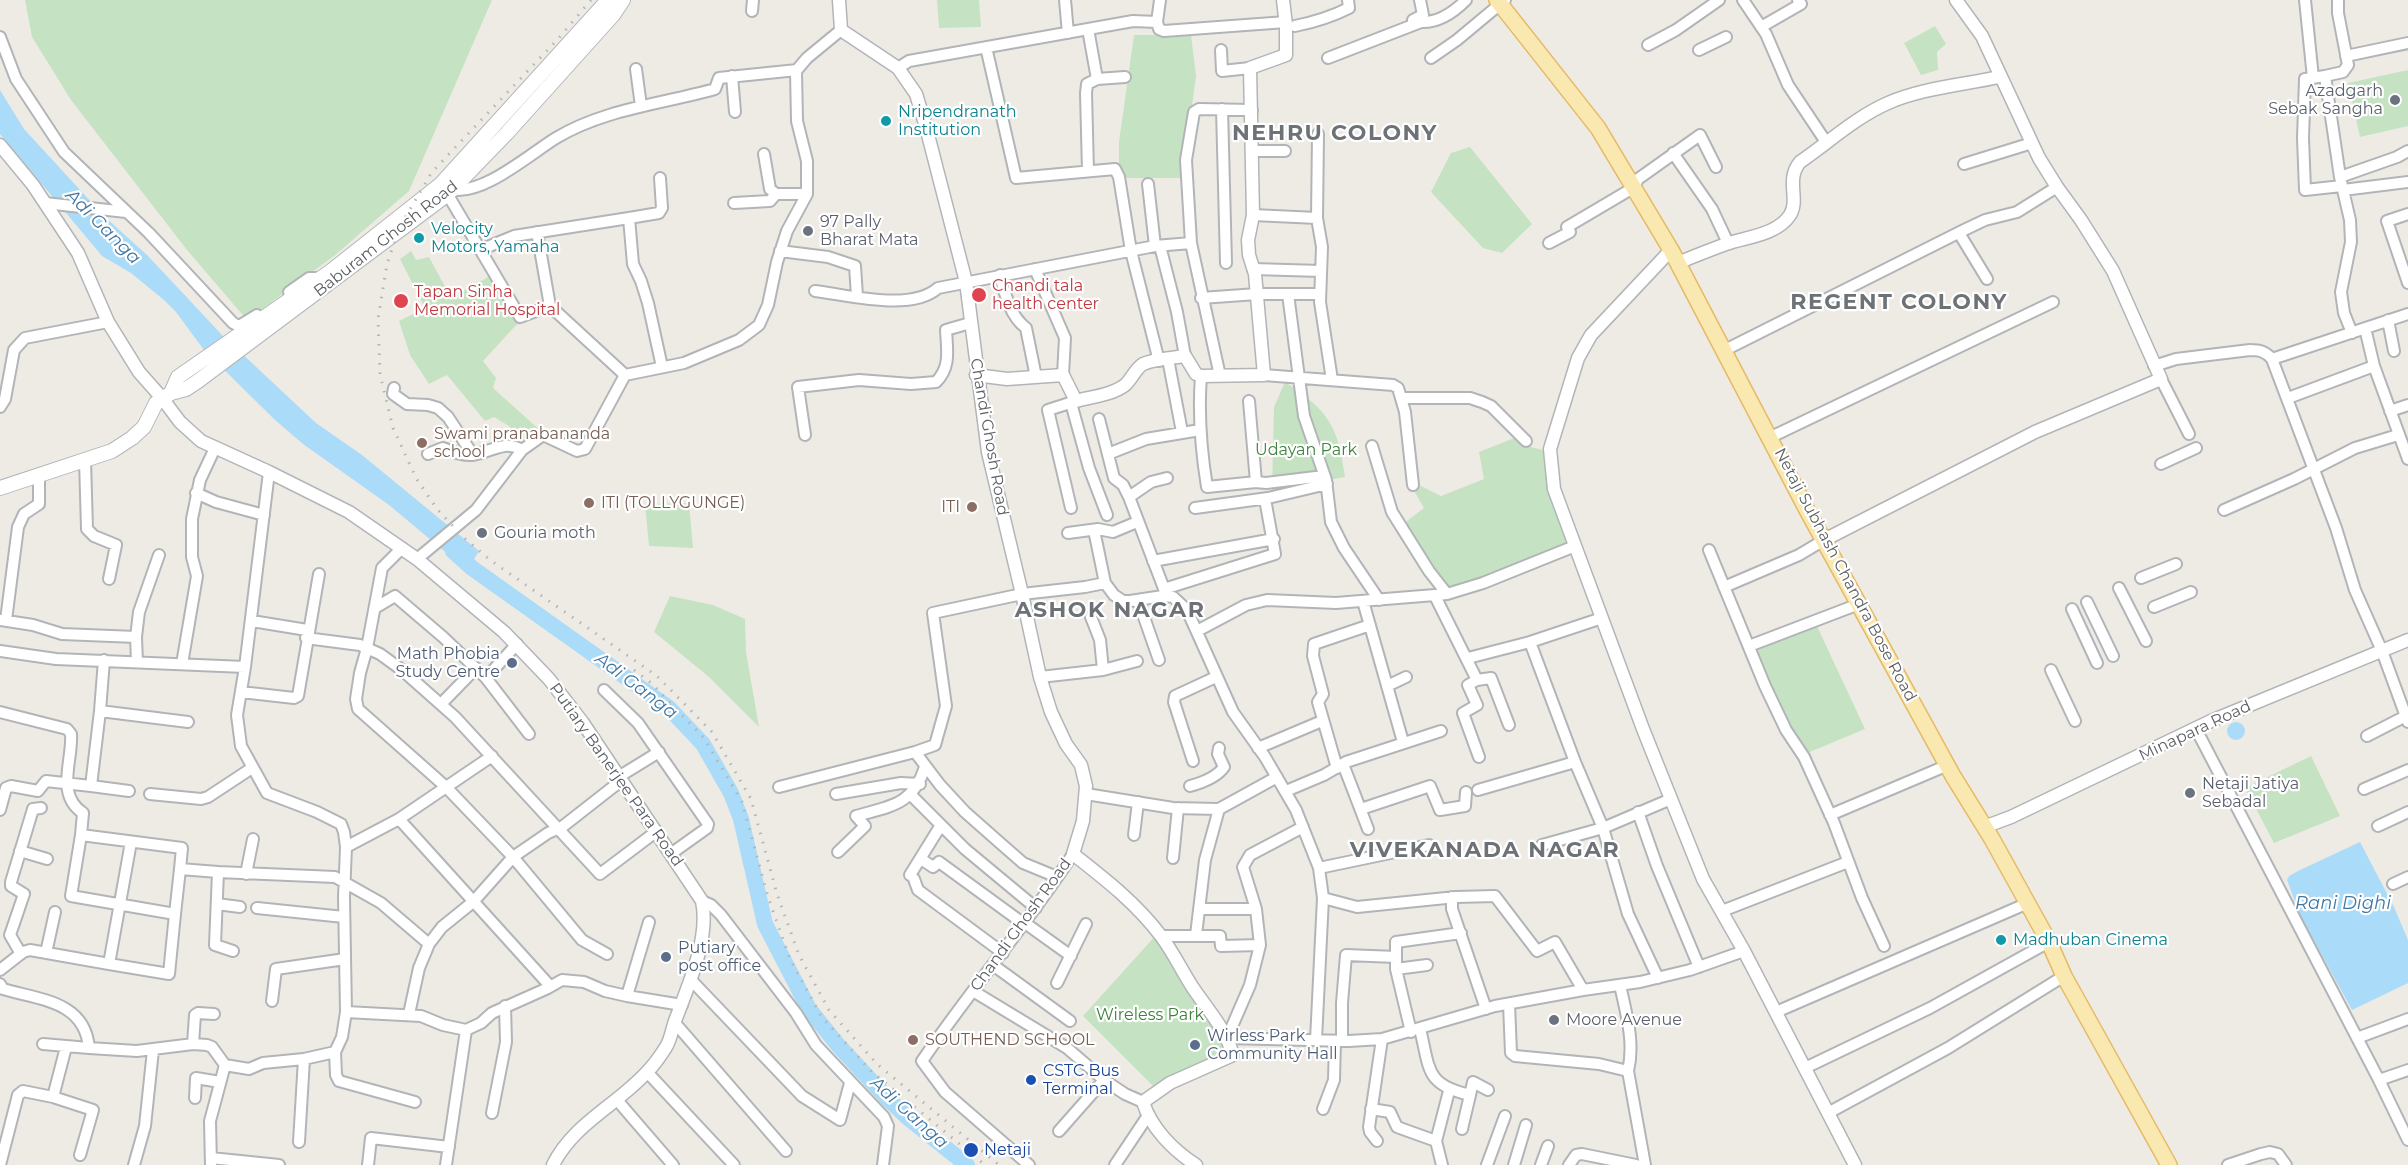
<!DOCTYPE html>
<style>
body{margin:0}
canvas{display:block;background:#eeebe5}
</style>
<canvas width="2408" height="1165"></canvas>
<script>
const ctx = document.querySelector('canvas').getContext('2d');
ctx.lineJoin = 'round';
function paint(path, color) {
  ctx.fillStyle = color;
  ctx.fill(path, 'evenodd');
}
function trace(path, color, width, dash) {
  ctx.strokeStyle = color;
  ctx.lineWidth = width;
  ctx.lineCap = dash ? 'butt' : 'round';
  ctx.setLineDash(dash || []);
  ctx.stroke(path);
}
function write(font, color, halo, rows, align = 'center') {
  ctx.font = font + ' Montserrat,sans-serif';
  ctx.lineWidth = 4.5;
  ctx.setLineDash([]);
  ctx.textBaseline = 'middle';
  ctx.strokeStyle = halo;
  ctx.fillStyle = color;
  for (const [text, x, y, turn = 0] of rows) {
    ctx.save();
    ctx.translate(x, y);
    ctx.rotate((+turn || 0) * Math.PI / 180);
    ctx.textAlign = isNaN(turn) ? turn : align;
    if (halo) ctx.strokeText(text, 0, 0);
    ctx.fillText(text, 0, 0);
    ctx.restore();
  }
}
const green = new Path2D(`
 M25 0H492L409 191 334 256 247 320 187 250 71 100 32 37Z
 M937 0H979L981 27 939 28Z
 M1935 26 1946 44 1937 52 1938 70 1921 75 1904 43Z
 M1134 35H1191L1196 76 1184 164 1185 178H1126L1119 167V142Z
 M2408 70V126L2360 137 2348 83Z
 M1470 147 1532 224 1502 253 1483 248 1431 192 1451 153Z
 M411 251 416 260 429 257 451 298 490 276 519 322 483 361 496 378 493 388 542 432 523 444 509 426 494 417 485 421 447 375 429 384 410 355 399 321 425 308 400 259Z
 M1285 382C1329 411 1338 426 1345 477L1272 490 1274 407Z
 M1517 437 1531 447 1546 451 1575 547 1449 590 1403 524 1424 508 1413 489 1421 486 1441 496 1484 479 1479 452Z
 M689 503 693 548 649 546 645 504Z
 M670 596 713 605 745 619 746 652 759 727 709 677 654 632Z
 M1816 624 1865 729 1805 754 1791 735 1753 648Z
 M2311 756 2340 816 2274 843 2245 788Z
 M1157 934 1229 1053 1155 1088 1083 1016Z`);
const water = new Path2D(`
 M0 90 24 129 104 216 148 256 222 335 316 423 362 455 479 551 467 570 389 505 303 444 274 419 204 350 176 312 164 300 131 273 102 256 0 134Z
 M2227 731a9 9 0 1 1 18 0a9 9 0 1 1-18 0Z
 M2360 842 2394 907 2408 940V983L2352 1010 2300 915 2287 880 2289 876 2298 871Z`);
const river = new Path2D(`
 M453 551 472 568 669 708 703 744 731 793 741 819 765 924 809 1009 838 1045 888 1099 907 1117 967 1165`);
const minor = new Path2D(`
 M1065 0 1068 33
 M1160 0 1157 22 1159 29 1164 31 1286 22
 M1743 0 1766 34 1788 85 1826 142
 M2305 0 2313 78
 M2338 0V13L2348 65 2343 72 2325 76 2340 177 2350 220 2351 242 2341 292 2344 313 2352 333
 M752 11 753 0
 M1413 20 1423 15 1420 0
 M1295 26C1315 22 1331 17 1349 8L1348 0
 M1761 27 1801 4 1798 0
 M1088 29 1097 79
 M0 37 16 79 64 152 149 233 233 323 239 326 257 315
 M1648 45 1676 30 1719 0
 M986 47 1016 178 1115 169 1119 177 1131 251 1159 361
 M1221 50 1222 71 1250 68
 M1699 50 1726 37
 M2346 56 2408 43
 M1328 58 1421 22C1439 23 1454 12 1466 0
 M1431 58 1457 40 1505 0
 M898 68 909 61 1133 21 1157 22
 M636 69 641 106
 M732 76 735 112
 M2325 76 2305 79 2303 138 2305 190 2342 186
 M1222 109 1226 263
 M1318 134 1317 218 1322 247 1320 302 1332 380
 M1252 151H1285
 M1673 153 1712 209 1728 243
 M764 154 770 189 776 194
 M1964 164 2032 143
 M1088 171 1086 93 1087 84 1097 79 1125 77
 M2340 177 2397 157 2408 151
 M1148 184 1155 246
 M451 189C481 197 530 154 556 138 604 109 662 104 715 89L719 78 797 70
 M445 190 520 317 550 306 625 375
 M2343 190 2408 182
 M45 203 126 212
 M734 203 770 201 776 194H807
 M2408 214 2387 221 2408 283
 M1253 215 1317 218
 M629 218 659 213 662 208 660 178
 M537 232 550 306
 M1959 233 1987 279
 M1549 243 1570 232 1567 227 1633 188 1638 179 1700 135 1716 167
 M1160 246 1177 312 1185 356
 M480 250 514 236 629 218 633 264 641 281 648 303 662 367
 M780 251 828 257 855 266 857 296
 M1035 269 1065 338 1063 375
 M1253 269 1321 271
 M1000 275C1005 294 1010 316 1026 328L1036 377
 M815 291C849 295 911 312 938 288L1155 246 1191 243
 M289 292 309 278H320
 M1288 294 1304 416 1326 480 1331 522 1344 548 1379 600
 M1201 298 1257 294H1320
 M2388 320 2394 351
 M2365 328 2374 366 2408 459
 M1725 350 1964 230 1985 220 2017 212 2057 187
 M1168 359 1182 432
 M2272 359 2336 528 2355 590 2382 651 2408 722
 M2154 366 2176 359 2250 350C2259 350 2265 351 2272 359L2408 314
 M1264 375 1393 385 1398 388 1401 398H1470L1482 402 1491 406 1526 441
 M1201 376C1198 414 1201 450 1207 487L1256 482 1249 401
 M1220 376 1191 243 1186 160 1194 112 1199 109 1252 110
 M2161 379 2189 434
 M394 388 393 394 407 404 428 405 438 408 448 417 473 455
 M1401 398 1405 412 1413 485
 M2288 398 2374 366
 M1071 403 1089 468 1107 515
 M0 407 5 399 14 350 25 338 108 322
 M2390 411 2408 405
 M1099 419 1114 478 1123 485 1129 497 1151 482 1167 478
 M805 435 798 387 859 380 911 384 936 382C951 367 947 350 946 330L970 323
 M1771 437 2053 302
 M1372 446 1392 512 1429 571 1447 594
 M428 454 443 448C452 452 461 455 471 455 491 453 503 439 522 450
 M1108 454 1146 439 1200 430
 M85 460 87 529 94 536 116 545 109 579
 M2161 464 2196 448
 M1256 482 1266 483 1324 476
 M196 493 216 502 264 515
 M1129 497 1166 594
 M1071 508 1048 410 1076 401
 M1195 508 1268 498 1327 484
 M2224 510 2294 479 2355 448 2398 435
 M1094 530 1105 583 1114 595 1123 601H1130L1163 596 1173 597 1187 610 1233 712 1265 757 1296 810 1319 868 1323 898 1316 1040
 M1068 533 1098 529 1113 532 1137 522
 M402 548 382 568 367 648 360 673 356 699 358 709 446 787 513 857 582 940 607 954
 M1709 550 1765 686 1786 730 1804 757 1834 823 1862 898 1884 946
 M417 559 476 510 522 450 543 435 577 451 585 449 625 375 684 363 739 340 759 325 768 305 777 262 787 231 807 194V161L797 121 796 71 807 58 841 30
 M1153 561 1274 539
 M2141 578 2176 564
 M1724 587 1799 555 1824 540
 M2119 588 2146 641
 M1164 589 1275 554 1265 499
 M1435 596 1477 680
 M1138 600 1159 660
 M1363 601 1403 742
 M2087 602 2113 656
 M2154 607 2191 592
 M375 608 395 596 443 637 486 678 529 734
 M2072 609 2097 663
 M1091 617 1100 640 1103 670
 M0 620 33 625 62 634 136 637 137 662
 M6 620 18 527 24 514 39 504V475
 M252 621 307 630
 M1197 631 1246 605 1267 600 1336 603 1447 594 1483 583 1575 546
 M136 637 139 612 159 555
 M306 638 360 645 380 654 402 670 455 717 600 874 657 831
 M1749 646 1859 604
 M0 651 56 659 245 667 237 715 241 746 267 793 317 812 341 824 344 832 346 847 344 897 346 1012 342 1037 335 1052 304 1059 263 1063 249 1069 225 1065 210 1121 211 1165
 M1468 658 1530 642 1602 618
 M182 664 197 576 192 557V519L200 480 215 448
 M245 667 269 472
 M2051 670 2075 721
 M1040 677 1103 670 1137 661
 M486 678 517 644
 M1387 686 1406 677
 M604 690 638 723 708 824 707 828 672 853
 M241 692 294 698 298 696 319 574
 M441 704 476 668
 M100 711 188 722
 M0 712 67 729 71 734C73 761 55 794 83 813L81 835
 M2196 729 2379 1080 2408 1140
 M2367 736 2406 716
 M1258 748 1322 721
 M915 752 940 785 965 812 999 842 1023 863 1057 877
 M1479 757 1463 713 1477 705 1468 685 1477 680 1491 678 1509 725
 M1193 761 1174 702 1175 696 1216 677
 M1575 762 1603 828 1628 914 1658 978
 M1343 764 1368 829
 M1337 768 1318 702 1323 694 1313 656 1314 644 1370 625
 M620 776 659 752
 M91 786 129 791
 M1190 786C1201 783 1217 777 1224 767L1218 754 1219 748
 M779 787 915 752 935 745 946 706 933 613 1022 594 1085 587 1105 583
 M2364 789 2408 770
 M1478 790 1575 762 1530 642
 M1286 791 1324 775 1346 762 1441 731
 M150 794 201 799 208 797 252 768
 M836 794 901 783 920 784
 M1086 794 1173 808 1219 809 1277 777
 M911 795 965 849 1036 908
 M1361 809 1430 786 1440 810 1465 806 1466 792
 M0 810 6 788 11 786 38 791 46 781 91 786 100 711 104 660
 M1638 812 1657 866 1699 967
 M1830 815 1948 765
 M399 819 550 986
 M2378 826 2408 812
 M1303 827 1250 855 1243 867 1256 909 1260 945 1250 985 1227 1038 1349 1041 1382 1039 1495 1006 1583 990 1640 982 1690 970 1744 951
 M1134 835 1138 802
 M1542 845 1603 828 1671 799
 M346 847 399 819 492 756
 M20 851 47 859
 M838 852 865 826 856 816C891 806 913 805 925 767
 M1173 858 1178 808
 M921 859 933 867 939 862 1024 924
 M1319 868 1429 845
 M180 869 175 914 71 896 81 835 182 848 180 869 218 872 215 945 233 951
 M218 872 335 877 381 903 429 944
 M246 874 253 839
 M910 875 941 825
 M914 879 918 890 1003 953
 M2393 884 2408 877
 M1452 897V909L1486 1009
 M1323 898 1357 907 1456 897 1495 896 1537 951 1555 942 1583 990
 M702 901 711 905 721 915 796 1013 816 1045 884 1117 888 1126 883 1165
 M217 904 240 907
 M257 908 344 917
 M1199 909H1256
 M1722 911 1848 862
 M1025 923 1071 956
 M1196 935 1205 860 1219 809
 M1161 936H1220L1221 946 1260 945
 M46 953 55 912
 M21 954 10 935 24 894 11 886V882L33 809 41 808
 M109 964 169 974 175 914
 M993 965 1070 1021
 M1396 969 1427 965
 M0 970 23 952 30 950 109 964 131 842
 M691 980 802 1096 840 1120 850 1083
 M1057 983 1086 924
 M0 984 3 989C40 1000 85 1001 89 1048L137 1051 193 1044 207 1045 212 1047 225 1065
 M1620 985C1626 1013 1635 1042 1628 1071L1645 1165
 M973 991 1067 1048 1104 1080 1125 1094 1143 1102
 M627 996 649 922
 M272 1001 276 969 345 959
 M1509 1004 1511 1053 1515 1056 1599 1064 1628 1071
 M346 1012 421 1016 443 1025 466 1030 481 1023 492 1013 548 988 562 980 584 982 605 991 627 996 682 1005
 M1776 1012 2028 903
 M409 1014 419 968 429 944 442 927 473 902 513 857 548 833 562 827 622 780
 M675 1023 786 1151
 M1420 1029C1430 1069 1425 1085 1470 1095L1473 1082 1488 1090
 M1411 1032 1396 969V942L1461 933
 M2357 1038 2408 1019
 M1342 1041V1003L1346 955 1396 957
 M43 1044 89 1048
 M193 1044 195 1015 198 1013 214 1014
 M335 1052 336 1075 339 1081 415 1102
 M1805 1068 1930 1008 2049 942
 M647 1072 734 1165
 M2379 1080 2408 1070
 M53 1097 66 1047
 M195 1098 196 1078 220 1082
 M617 1100 673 1165
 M1323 1109 1334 1080 1335 1041
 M1371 1109 1390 1112 1397 1127 1436 1141
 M492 1113 506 1042 505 1006
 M1828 1113 1948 1048 2064 976
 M1462 1129 1470 1095
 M1059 1131 1104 1080
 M1377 1141 1370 1132 1369 1127 1382 1039
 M299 1142 304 1059
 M211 1158 279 1165
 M0 1165 18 1095 23 1091 53 1097 93 1110 80 1155
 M134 1165 145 1126 153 1050
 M368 1165 371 1138 449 1147
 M446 1165 466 1030
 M1029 1165 945 1092 922 1061C970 990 1026 926 1073 854
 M1115 1165 1147 1117
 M1442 1165 1436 1141 1449 1091
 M1487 1165 1505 1116
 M1514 1165 1526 1125
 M1541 1165 1548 1146
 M1569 1165 1576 1155 1582 1154 1636 1165
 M2228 1165 2261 1154 2270 1152 2278 1154 2286 1165`);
const tertiary = new Path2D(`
 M839 0 841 30 898 68 916 94 926 127 966 282 988 452 1022 594 1040 677 1051 712 1066 744 1081 765 1086 786 1083 821 1073 854C1105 879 1136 903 1161 936 1173 952 1182 971 1193 988 1208 1010 1225 1028 1233 1055L1170 1083 1143 1102C1151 1128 1173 1150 1196 1165
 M0 145 33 185 78 253 108 322 139 372 162 398 180 422 201 441 269 472 349 512 417 559 504 632 549 679 583 723 702 901C710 938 688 986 675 1021 672 1029 671 1039 666 1047 661 1055 654 1065 647 1072 617 1105 573 1124 553 1165
 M1671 250 1591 335 1578 358 1550 449 1554 489 1643 729 1703 879 1744 951 1855 1165
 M1678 263C1694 256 1710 250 1726 244 1746 237 1777 235 1790 215 1800 199 1785 180 1800 162 1829 142 1856 117 1888 103 1922 88 1963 85 1999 77
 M976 375 1007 379 1063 375 1076 401C1091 397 1112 395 1125 385 1132 379 1135 369 1143 364 1154 359 1172 358 1185 356L1196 374 1201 376 1264 375 1255 274 1249 255 1248 240 1253 215 1250 68 1286 55V25L1283 0
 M1824 540 2035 432 2161 379 2113 271 2081 220 2057 187 2039 158 1982 36 1956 0
 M1984 827 2011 817 2211 721 2408 640`);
const secondary = new Path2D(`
 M171 393 178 377 331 271 441 184 608 0
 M0 488 112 451 132 438 144 427 156 403 171 393 186 389 198 381 448 194 507 133 613 15 623 0`);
const primary = new Path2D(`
 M1497 0 1598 128 1671 250 1807 510 1953 776 1992 839 2049 942 2064 976 2169 1165`);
const rail = new Path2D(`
 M591 0 558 39 432 172 399 228 387 264 378 319 380 374 393 428 416 478 437 509 462 536 490 560 657 676 712 732 751 799 777 894 799 955 829 1010 877 1064 999 1165
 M634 670 651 683 704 738 742 802 768 897 790 959 821 1016 871 1071 985 1165`);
const markers = [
 [2395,100,6,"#6b7280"],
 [886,121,6,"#0f9aa8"],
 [808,231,6,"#6b7280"],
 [419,238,6,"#0f9aa8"],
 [979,295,8,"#e0444e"],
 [401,301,8,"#e0444e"],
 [422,443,6,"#8d6e63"],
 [589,503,6,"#8d6e63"],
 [972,507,6,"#8d6e63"],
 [482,533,6,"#6b7280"],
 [512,663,6,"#5c6f8a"],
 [2190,793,6,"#6b7280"],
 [2001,940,6,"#0f9aa8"],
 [666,957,6,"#5c6f8a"],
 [1554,1020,6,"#6b7280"],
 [913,1040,6,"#8d6e63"],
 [1195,1045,6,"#5c6f8a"],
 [1031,1080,6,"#1a4fb4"],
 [971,1150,8,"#1a4fb4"]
];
const worshipNames = [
 ["Azadgarh",2383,91,"right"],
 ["Sebak Sangha",2383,109,"right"],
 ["97 Pally",820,222],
 ["Bharat Mata",820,240],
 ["Gouria moth",494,533],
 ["Netaji Jatiya",2202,784],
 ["Sebadal",2202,802],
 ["Moore Avenue",1566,1020]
];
const cultureNames = [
 ["Nripendranath",898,112],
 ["Institution",898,130],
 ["Velocity",431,229],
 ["Motors, Yamaha",431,247],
 ["Madhuban Cinema",2013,940]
];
const streetNames = [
 ["Baburam Ghosh Road",386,239,-38],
 ["Chandi Ghosh Road",989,437,80],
 ["Netaji Subhash Chandra Bose Road",1845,575,62],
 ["Minapara Road",2195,731,-25],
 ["Putiary Banerjee Para Road",616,775,55],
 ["Chandi Ghosh Road",1021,925,-54]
];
const healthNames = [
 ["Chandi tala",992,286],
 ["health center",992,304],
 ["Tapan Sinha",414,292],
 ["Memorial Hospital",414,310]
];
const educationNames = [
 ["Swami pranabananda",434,434],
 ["school",434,452],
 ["ITI (TOLLYGUNGE)",601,503],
 ["ITI",960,507,"right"],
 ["SOUTHEND SCHOOL",925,1040]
];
const parkNames = [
 ["Udayan Park",1306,450],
 ["Wireless Park",1150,1015]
];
const serviceNames = [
 ["Math Phobia",500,654,"right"],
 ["Study Centre",500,672,"right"],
 ["Putiary",678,948],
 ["post office",678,966],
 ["Wirless Park",1207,1036],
 ["Community Hall",1207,1054]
];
const transitNames = [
 ["CSTC Bus",1043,1071],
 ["Terminal",1043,1089],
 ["Netaji",984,1150]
];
const waterNames = [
 ["Adi Ganga",103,227,45],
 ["Adi Ganga",636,686,37],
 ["Rani Dighi",2343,904],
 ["Adi Ganga",909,1113,42]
];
const districtNames = [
 ["NEHRU COLONY",1335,134],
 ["REGENT COLONY",1899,303],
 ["ASHOK NAGAR",1110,611],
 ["VIVEKANADA NAGAR",1485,851]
];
paint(green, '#c5e3c3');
paint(water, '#aadbf8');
trace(river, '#aadbf8', 16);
trace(minor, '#b2b5b8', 14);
trace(tertiary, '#b2b5b8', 15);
trace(secondary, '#b3b7bb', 16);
trace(primary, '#e6ba65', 18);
trace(minor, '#fff', 10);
trace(tertiary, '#fff', 12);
trace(secondary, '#fff', 14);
trace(primary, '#f9e8af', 15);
trace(rail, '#b3b4b4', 3, [1.5, 8]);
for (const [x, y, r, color] of markers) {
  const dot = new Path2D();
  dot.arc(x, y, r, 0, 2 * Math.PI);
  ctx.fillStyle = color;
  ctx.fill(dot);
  trace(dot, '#fff', 2);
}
write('16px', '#5b616d', '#fff', worshipNames, 'left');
write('16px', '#0d838f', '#fff', cultureNames, 'left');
write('16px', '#5c6064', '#fff', streetNames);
write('16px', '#be3a42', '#fff', healthNames, 'left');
write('16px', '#785e54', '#fff', educationNames, 'left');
write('16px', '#3d833c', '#fff', parkNames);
write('16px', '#4e5e75', '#fff', serviceNames, 'left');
write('16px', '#164399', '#fff', transitNames, 'left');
write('italic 18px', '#4577a1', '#fff', waterNames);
ctx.letterSpacing = '1.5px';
write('bold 22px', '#6d7276', '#fff', districtNames);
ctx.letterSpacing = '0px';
</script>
